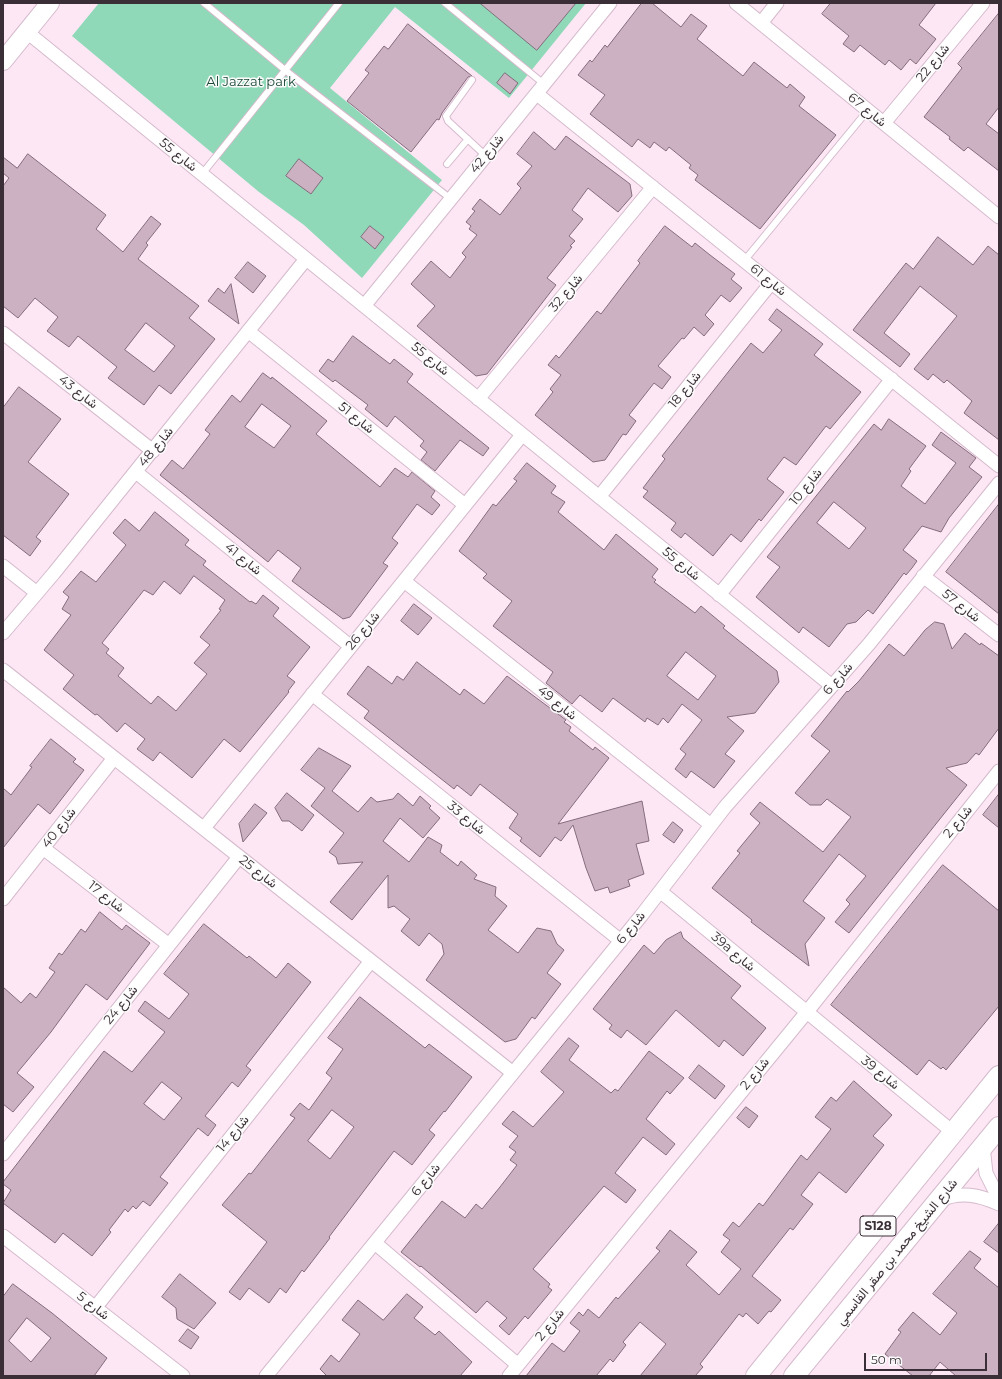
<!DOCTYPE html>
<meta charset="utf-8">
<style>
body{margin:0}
#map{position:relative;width:1002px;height:1379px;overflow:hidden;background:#fde7f5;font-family:Montserrat,sans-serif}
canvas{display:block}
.frame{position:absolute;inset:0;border:4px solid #3a2f36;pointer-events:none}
.scale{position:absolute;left:864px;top:1353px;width:123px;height:18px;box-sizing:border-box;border:2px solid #3a2f36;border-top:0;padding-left:5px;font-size:12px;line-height:14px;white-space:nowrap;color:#3a2f36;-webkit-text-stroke:3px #fbfbfb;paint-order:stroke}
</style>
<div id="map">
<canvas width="1002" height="1379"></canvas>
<div class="frame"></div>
<div class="scale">50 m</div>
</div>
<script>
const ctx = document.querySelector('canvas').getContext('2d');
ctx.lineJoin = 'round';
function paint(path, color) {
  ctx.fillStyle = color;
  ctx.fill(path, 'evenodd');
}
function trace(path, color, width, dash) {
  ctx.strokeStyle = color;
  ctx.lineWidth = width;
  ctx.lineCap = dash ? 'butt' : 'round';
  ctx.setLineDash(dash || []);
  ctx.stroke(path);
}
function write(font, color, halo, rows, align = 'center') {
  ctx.font = font + ' Montserrat,Vazirmatn,sans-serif';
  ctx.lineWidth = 3;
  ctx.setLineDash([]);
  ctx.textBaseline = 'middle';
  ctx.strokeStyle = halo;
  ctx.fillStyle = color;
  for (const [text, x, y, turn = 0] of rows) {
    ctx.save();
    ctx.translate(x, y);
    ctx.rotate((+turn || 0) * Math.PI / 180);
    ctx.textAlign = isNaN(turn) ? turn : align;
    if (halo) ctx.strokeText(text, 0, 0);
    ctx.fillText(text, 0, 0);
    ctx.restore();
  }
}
const green = new Path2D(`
 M99 3H586L509 98 395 7 330 88 442 180 362 278 304 225 259 192 72 36Z`);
const building = new Path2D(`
 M480 3H576L537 50Z
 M642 3H652L681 27 691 14 707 26 697 39 743 76 754 62 787 88 790 84 805 97 799 106 836 135 760 229 695 180 698 175 689 168 691 165 669 147 666 151 654 142 650 148 638 139 632 147 590 114 605 95 578 75 590 60 592 62 605 45 607 47Z
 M831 3H936L919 25 936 39 916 64 910 59 901 70 889 60 885 65 860 45 854 52 843 44 849 36 822 14Z
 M999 13V107L986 124 999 134V171L968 147 964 151 949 139 950 137 924 117 962 68 958 64Z
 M408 24 472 76 468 77 442 113 439 120 437 119 411 152 347 101 369 73 365 70 384 46 388 49Z
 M505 73 518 83 510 94 497 83Z
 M534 132 555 150 566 136 630 184 632 196 618 212 588 188 572 210 583 219 569 236 575 241 570 246 572 247 547 278 556 285 487 374 476 376 417 326 435 306 411 284 431 261 450 278 466 257 462 253 477 235 469 229 471 226 466 222 475 211 472 209 480 199 500 215 521 188 517 184 532 166 517 154Z
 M28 154 106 215 96 229 123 252 151 216 161 224 146 243 148 245 138 259 199 306 189 318 215 339 171 394 159 385 144 405 108 378 117 367 78 336 69 347 47 331 58 317 35 298 18 318 3 306V186L9 178 3 173V157L17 168ZM146 323 175 346 154 372 125 350Z
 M299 159 323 178 311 194 286 176Z
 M370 226 384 237 375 249 361 237Z
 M665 226 692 247 695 243 710 255 735 274 731 279 742 288 730 302 721 295 705 315 714 324 704 336 694 327 684 339 682 338 658 366 671 377 662 389 654 383 629 415 636 421 626 435 623 434 605 460 593 462 535 415 553 392 550 389 561 375 548 365 556 355 559 358 597 311 601 314 640 263 638 261Z
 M938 237 973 265 988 246 999 255V440L964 413 972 401 947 380 944 383 933 374 928 380 914 369 957 316 920 286 884 333 910 354 900 367 853 330 906 263 913 269Z
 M248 262 266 276 253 293 235 278Z
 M231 284 239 324 208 301 218 288 224 293Z
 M777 309 823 344 814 355 861 392 830 429 826 426 796 465 784 457 767 479 784 492 761 521 759 519 741 542 731 534 713 556 685 533 681 538 671 530 676 523 643 497 648 491 643 488 665 459 662 456 751 343 763 353 782 330 769 320Z
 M353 336 390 364 394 359 413 374 407 382 489 448 483 456 460 440 435 471 421 460 427 452 420 446 424 441 395 416 387 427 365 409 368 405 335 380 333 382 319 371 328 359 333 362Z
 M263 373 271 379 272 377 327 421 316 434 380 487 395 468 408 477 412 472 435 491 431 497 440 505 432 515 417 504 392 538 398 543 383 563 388 566 350 617 343 619 292 581 301 568 278 550 268 562 160 475 172 460 183 469 210 434 205 430 232 395 240 402ZM262 404 291 426 274 448 245 427Z
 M19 387 61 419 28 462 69 494 36 537 41 541 30 556 3 535V408Z
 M889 419 926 446 909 469 911 471 901 486 925 504 956 463 932 445 941 432 976 458 969 467 982 477 949 518 941 532 922 526 903 550 917 561 912 568 906 575 904 573 873 614 868 610 856 622 847 624 829 647 803 627 799 633 756 597 780 567 767 557 874 424 881 430ZM834 502 866 528 849 549 817 523Z
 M527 463 556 486 551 493 565 502 558 512 604 550 616 534 658 569 652 577 656 580 654 582 695 613 701 606 725 626 723 628 777 671 779 682 755 713 727 717 744 731 725 754 735 761 714 788 691 771 686 778 675 769 686 754 680 749 702 720 682 704 668 723 663 718 658 725 647 718 645 722 613 698 602 712 580 695 572 704 546 683 553 672 493 626 512 601 483 578 487 574 459 551 493 504 496 506 517 481 514 479ZM686 652 716 676 698 700 667 676Z
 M999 504V614L946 572Z
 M155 512 189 540 185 545 206 561 203 565 250 602 251 601 256 604 263 595 279 608 273 616 310 647 287 676 295 682 288 691 289 692 240 752 224 739 192 778 160 752 153 761 137 749 145 739 125 723 117 732 97 714 95 715 63 689 74 675 44 650 71 615 62 609 69 597 63 592 81 571 96 582 126 545 113 533 125 519 139 531ZM194 576 225 600 219 609 221 610 200 637 210 645 194 663 207 674 176 711 158 696 151 704 118 676 124 668 106 653 109 649 102 643 144 590 153 595 164 581 180 594Z
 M414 604 432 618 418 635 401 621Z
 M935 622 944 624 952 649 965 633 980 645 981 643 999 656V728L979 755 976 753 967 763 946 768 967 785 849 933 835 922 850 904 846 900 866 876 839 854 803 901 825 918 805 944 809 966 751 922 752 920 712 888 740 853 737 851 760 823 750 814 760 802 823 852 851 817 827 799 821 805H810L795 793 830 751 811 736 847 691 848 692 859 681 889 644 904 656 925 630Z
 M417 662 460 695 464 689 484 704 507 676 566 720 564 722 571 727 569 731 593 750 595 747 609 758 558 824 642 801 649 841 636 844 644 874 628 880 630 886 610 893 608 887 595 891 586 868 573 825 561 841 555 837 540 857 520 841 522 838 509 828 518 814 480 784 471 796 457 785 454 789 364 718 369 711 347 694 368 666 392 684 397 676 403 680Z
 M51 739 76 759 73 762 84 770 50 814 38 804 3 848V788L11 795 32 767 30 766Z
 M319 748 351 766 332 791 358 812 371 797 377 802 393 799 398 793 413 806 420 796 431 806 429 808 440 818 423 838 400 818 383 841 409 862 428 837 442 845 440 852 458 866 461 861 477 875 474 879 496 887 495 896 507 906 488 930 518 953 537 928 551 931 557 944 564 950 547 973 561 984 535 1019 532 1017 516 1039 505 1042 426 980 444 954 442 944 429 933 419 946 401 931 410 919 394 906 388 908V875L352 920 330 902 363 862 338 864 336 857 329 852 344 833 311 806 325 788 301 770Z
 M287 793 314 815 302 831 289 821H282L275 808Z
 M999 794V828L983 815Z
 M255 804 267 813 243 842 239 824Z
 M673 822 683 830 674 843 663 835Z
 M943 865 999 911V1006L946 1070 943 1067 941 1069 929 1060 917 1075 831 1005Z
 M100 912 122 930 126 925 150 943 107 1000 86 984 51 1032 17 1073 34 1087 13 1112 3 1104V987L21 1003 30 993 36 998 55 972 49 968 59 953 62 955 81 929 85 932Z
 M204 924 247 958 249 956 276 978 288 963 311 982 246 1066 251 1070 238 1087 232 1082 205 1116 216 1125 208 1136 198 1128 160 1177 168 1183 150 1206 143 1201 136 1209 133 1206 128 1212 125 1209 109 1230 111 1232 92 1256 63 1233 55 1243 3 1203 11 1190 3 1184V1182L104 1051 132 1072 165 1032 138 1011 145 1001 169 1019 189 994 164 974ZM162 1082 182 1098 164 1120 144 1104Z
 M681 932 683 938 741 986 731 998 766 1028 743 1056 724 1040 719 1047 676 1010 646 1045 627 1030 621 1038 609 1029 612 1025 593 1009 644 945 654 954 666 940Z
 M360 997 425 1048 429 1044 472 1077 445 1112 444 1111 429 1130 435 1135 412 1165 394 1151 329 1237 330 1238 304 1272 302 1270 286 1293 280 1288 269 1303 249 1288 240 1300 229 1292 267 1242 222 1205 249 1173 251 1174 295 1118 290 1115 300 1103 309 1110 332 1078 326 1073 343 1049 328 1038ZM332 1110 354 1127 330 1159 308 1141Z
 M569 1038 579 1046 569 1060 611 1093 615 1089 618 1091 649 1051 684 1078 670 1094 667 1091 646 1119 675 1144 666 1155 643 1137 615 1173 636 1190 626 1203 604 1186 533 1269 550 1284 548 1287 552 1290 528 1319 525 1316 509 1335 499 1326 507 1318 487 1301 476 1313 421 1266 420 1267 401 1252 442 1201 465 1218 476 1204 482 1209 500 1187 517 1165 510 1160 516 1152 509 1147 518 1136 502 1124 513 1111 533 1127 564 1092 541 1072Z
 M699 1065 725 1086 715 1099 689 1078Z
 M854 1081 892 1115 873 1136 884 1145 846 1193 819 1172 801 1195 813 1204 793 1230 790 1228 752 1276 781 1300 771 1312 769 1311 758 1324 746 1313 743 1317 739 1314 700 1364 703 1367 695 1376H640L666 1344 640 1322 623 1342 626 1345 613 1362 610 1359 596 1376H526L552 1343 564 1352 580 1331 570 1323 579 1312 583 1316 588 1309 599 1318 616 1297 618 1299 660 1251 656 1248 670 1230 697 1252 686 1265 719 1295 741 1269 721 1252 730 1240 723 1235 733 1222 739 1227 759 1203 763 1206 801 1155 807 1160 831 1129 815 1117 831 1097 836 1101Z
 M746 1107 758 1116 749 1128 737 1118Z
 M999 1223V1253L984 1242Z
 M970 1251 981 1259 974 1268 999 1288V1376H956L940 1362 929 1376H913L885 1354 901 1332 898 1330 913 1312 940 1335 957 1313 933 1294Z
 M180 1274 216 1303 194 1329 177 1319 176 1308 162 1297Z
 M13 1284 52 1313 107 1358 94 1376H3V1297ZM27 1318 51 1338 31 1362 9 1341Z
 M407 1294 423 1307 414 1318 435 1335 439 1331 472 1362 460 1376H327L320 1369 331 1355 339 1362 360 1334 342 1320 358 1300 383 1320Z
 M188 1329 199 1337 191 1349 179 1341Z`);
const lane = new Path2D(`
 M204 3 285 70 451 199
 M445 3 544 84
 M472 80 446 116 448 121 486 156
 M447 164 468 139
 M202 174 339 3
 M744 261 868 110`);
const street = new Path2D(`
 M736 3 999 217
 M761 23 777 3
 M27 32 832 686
 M537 94 999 466
 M884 123 983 3
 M364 306 610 3
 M248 331 465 505
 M3 333 153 451
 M478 399 653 187
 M136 472 350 646
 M599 497 771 283
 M3 566 37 593
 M923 576 999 635
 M404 581 711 825
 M719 595 892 379
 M3 633 54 573 306 259
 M3 670 513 1073
 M312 694 621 941
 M204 828 522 435
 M43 848 169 945
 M661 892 954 1133
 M3 899 114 758
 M983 1146 986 1173 999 1199
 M3 1154 239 857
 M940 1200C961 1191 979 1195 999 1204
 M3 1236 183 1376
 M375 1243 518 1365
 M95 1308 371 961
 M266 1376 641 916 725 807 869 644 999 483
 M509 1376 806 1013 999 771`);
const secondary = new Path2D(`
 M3 61 50 3`);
const primary = new Path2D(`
 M756 1376 999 1076
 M794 1376 999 1127`);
const shields = [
 [878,1226,36]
];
const shieldNames = [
 ["S128",878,1226]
];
const streetNames = [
 ["شارع 22",933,63,-51],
 ["شارع 67",867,110,39],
 ["شارع 42",487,154,-51],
 ["شارع 55",178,155,39],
 ["شارع 61",768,280,39],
 ["شارع 32",566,293,-50],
 ["شارع 55",430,359,39],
 ["شارع 18",685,390,-51],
 ["شارع 43",78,392,38],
 ["شارع 51",356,418,39],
 ["شارع 48",156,447,-51],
 ["شارع 10",806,487,-51],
 ["شارع 41",243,559,39],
 ["شارع 55",681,564,39],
 ["شارع 57",961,606,38],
 ["شارع 26",363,631,-51],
 ["شارع 6",838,679,-49],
 ["شارع 49",557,703,39],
 ["شارع 33",466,818,39],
 ["شارع 2",958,822,-51],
 ["شارع 40",59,828,-52],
 ["شارع 25",258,872,38],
 ["شارع 17",106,897,38],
 ["شارع 6",631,928,-51],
 ["39a شارع",733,952,40],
 ["شارع 24",121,1005,-51],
 ["شارع 39",880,1073,39],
 ["شارع 2",755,1074,-51],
 ["شارع 14",233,1134,-51],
 ["شارع 6",426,1180,-51],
 ["شارع الشيخ محمد بن صقر القاسمي",897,1252,-51],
 ["شارع 5",93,1306,38],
 ["شارع 2",550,1325,-51]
];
const parkNames = [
 ["Al Jazzat park",251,82]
];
paint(green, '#8fd9b9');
paint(building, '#ccb1c3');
trace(building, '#856c7d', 1);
trace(lane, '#d5bacc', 8);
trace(street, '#d5bacc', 15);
trace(secondary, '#d5bacc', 20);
trace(primary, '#d5bacc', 22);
trace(lane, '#fff', 6);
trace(street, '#fff', 13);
trace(secondary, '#fff', 18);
trace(primary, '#fff', 20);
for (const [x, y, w] of shields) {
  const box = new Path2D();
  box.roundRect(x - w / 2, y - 10, w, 20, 3);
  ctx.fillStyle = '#fbfbfb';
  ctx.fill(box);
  trace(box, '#3a2f36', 1);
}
write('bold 12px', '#3a2f36', null, shieldNames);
write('13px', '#3a2f36', '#fbfbfb', streetNames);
write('13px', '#174634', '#fbfbfb', parkNames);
</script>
